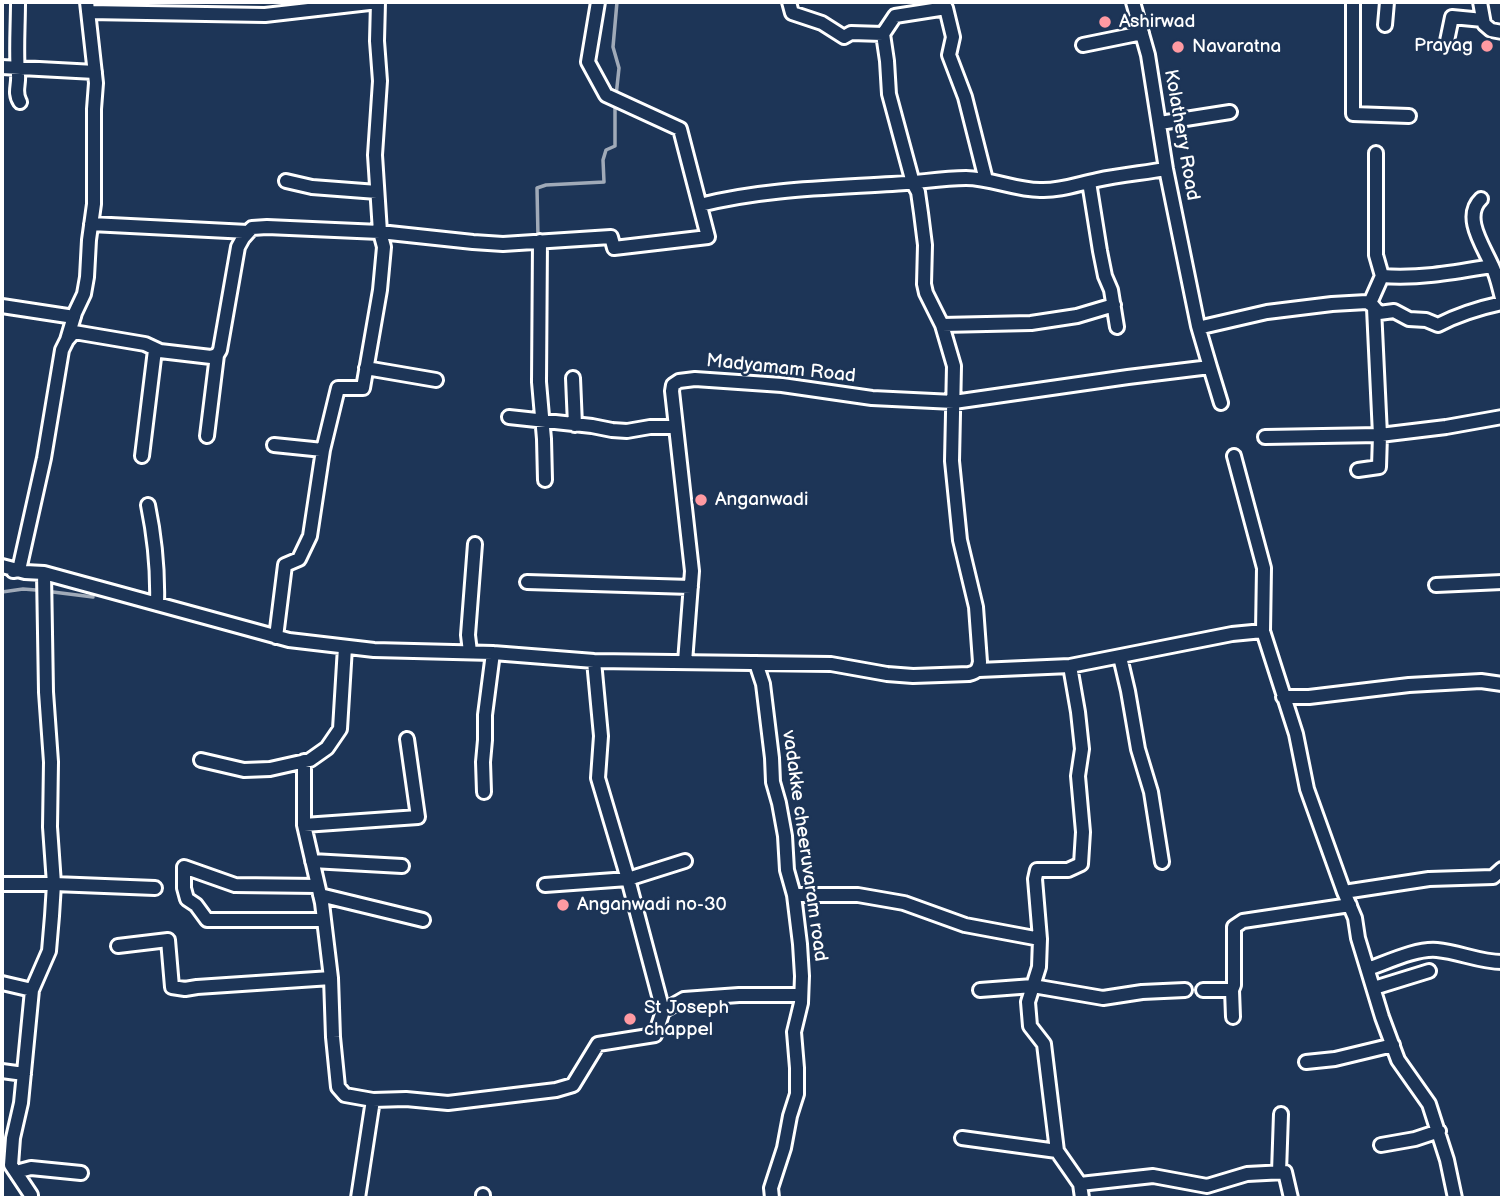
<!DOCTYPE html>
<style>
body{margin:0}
#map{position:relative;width:1504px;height:1200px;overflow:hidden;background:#1d3557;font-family:"Balsamiq Sans",sans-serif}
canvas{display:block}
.frame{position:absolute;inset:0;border:4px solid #fff;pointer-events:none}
</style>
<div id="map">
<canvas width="1504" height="1200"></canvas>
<div class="frame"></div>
</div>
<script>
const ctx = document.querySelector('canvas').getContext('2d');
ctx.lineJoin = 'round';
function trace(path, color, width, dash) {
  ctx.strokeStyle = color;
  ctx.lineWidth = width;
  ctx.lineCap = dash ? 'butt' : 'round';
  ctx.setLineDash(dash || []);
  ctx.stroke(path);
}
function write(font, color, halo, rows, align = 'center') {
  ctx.font = font + ' "Balsamiq Sans",sans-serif';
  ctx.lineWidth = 5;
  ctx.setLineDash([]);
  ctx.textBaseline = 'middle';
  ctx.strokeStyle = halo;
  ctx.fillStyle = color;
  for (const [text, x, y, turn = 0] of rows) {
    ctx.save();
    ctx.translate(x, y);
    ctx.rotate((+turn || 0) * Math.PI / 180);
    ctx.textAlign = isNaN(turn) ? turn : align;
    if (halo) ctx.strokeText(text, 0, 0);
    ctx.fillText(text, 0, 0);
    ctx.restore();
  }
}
const stream = new Path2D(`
 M616 96 619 68 613 47 617 2
 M538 237 537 188 546 185 604 182 603 160 606 150 615 146V104
 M2 592 23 589 36 590
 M53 592 93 597`);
const minor = new Path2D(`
 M18 2C18 27 16 49 18 75 19 85 14 93 20 102
 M789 2 792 13 822 23 844 37 851 33 883 34
 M1133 2 1148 55 1166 169 1198 326 1202 327 1267 312 1332 304 1367 302 1373 306 1379 313 1394 311 1409 319 1426 320 1438 325C1459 314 1479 308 1502 303
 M1353 2V114L1409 116
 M1480 2 1484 24 1491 30 1502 32
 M88 12 265 15 378 2
 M1385 25 1387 2
 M1447 41 1452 17 1483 20
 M1083 45 1142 33
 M2 67 95 72
 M1160 123 1230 112
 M1376 153V255L1382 276
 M286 181 312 187 377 192
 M1089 182 1100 251 1105 276 1111 290 1117 327
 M1481 199C1462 217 1484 247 1492 266 1497 276 1499 287 1502 298
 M700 205C763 189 827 188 892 184 917 183 941 178 966 178 991 178 1015 190 1040 190 1060 191 1078 184 1097 180 1120 175 1143 173 1166 169
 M91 224 248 232
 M540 241 539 382 544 439 545 480
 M1370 303 1382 276C1419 279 1456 272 1492 266
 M2 306 74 317
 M942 325 1031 323 1077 316 1114 305
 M67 340 75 313 84 294 87 277 89 240 94 204V109L96 83 87 2
 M1210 367 1221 403
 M366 368 436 380
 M573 378 575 425
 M509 417 592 426 612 430 627 431 650 427H676
 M207 436 217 355
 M1265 437 1380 435 1446 427 1502 417
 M274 445 323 450
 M142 456 155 350
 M1234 456 1264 568 1263 631
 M1358 470 1379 467 1380 435 1374 308
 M148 505C155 539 158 570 157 604
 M2 566 25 572 44 573 289 640 374 650 493 653 594 661 831 664 887 674 913 676 969 674C977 672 978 670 980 662L976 607 960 540 952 461 954 366 942 325 926 293 924 284 925 245 921 213 918 192 913 183 889 94 887 61 883 34 895 16 946 8 953 37 949 55 965 97 986 180
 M13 571 19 570 44 458 62 350 67 340 74 332 145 344 160 351 211 357 217 355 220 350 238 247 243 238 252 228 267 227 380 232 473 242 503 244 611 237 614 248 708 237 680 129 606 95 588 62 598 2
 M527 582 691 587
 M1436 585 1502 582
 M276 637 285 565 299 559 310 536 323 450 338 388H363L380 290 384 247 380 232 375 155 380 81 377 41 378 2
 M470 652 468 635 475 544
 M1120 657 1128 691 1138 749 1151 792 1162 862
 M594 661 601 736 598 778 628 879 663 1011
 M685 662 692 571 672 391 673 385 679 381 695 379 782 385 872 398 954 402 1128 377 1210 367 1198 326
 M756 663 763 684 772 758 773 782 779 803 785 836 787 870 794 895 800 944 802 976 801 1003 794 1032 797 1068V1094L790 1116 784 1148 771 1188 772 1198
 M1070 666 1078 712 1082 749 1078 776 1083 832 1081 864 1068 870H1037L1035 879 1040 939 1039 967 1028 1002 1030 1026 1044 1044 1057 1151 1080 1184 1082 1198
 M979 670 1070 666 1232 634 1263 631 1296 734 1307 789 1344 892 1355 918 1358 938 1382 1017 1398 1060 1429 1104 1447 1160 1455 1198
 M1283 697H1309L1409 685 1481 681 1502 684
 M201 760 244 770 270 769 310 760 327 748 340 729 345 647
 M304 761V825L322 903 331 978 333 1037 338 1087 345 1095 373 1100 406 1099 448 1103 556 1090 573 1085 598 1044 655 1035 663 1011 684 999 739 995H801
 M484 792 483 762 485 740V715L493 653
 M304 825 418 817 407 739
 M312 861 402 866
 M2 884H54L155 888
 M545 885 628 879 685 861
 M317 886 235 885 184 867V888L187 899 196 905 207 920H324
 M1344 892 1429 879 1493 877 1502 869
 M320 895 423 920
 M794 895H858L904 903 965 925 1040 939
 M118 946 168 940 172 987 185 989 197 987 331 978
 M1368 969C1388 962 1417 948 1437 950 1459 952 1480 962 1502 962
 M2 983 32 990
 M1374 988 1429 971
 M980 990 1033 986 1103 998 1142 992 1185 990
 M1203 990H1232L1234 985V927L1243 921 1350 905
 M1232 990 1233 1017
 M1306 1062 1335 1059 1393 1045
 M2 1071 24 1074
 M962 1138 1057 1151
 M1381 1145 1415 1139 1439 1131
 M16 1172 31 1168 81 1173
 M1279 1172 1281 1114
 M1080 1184 1153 1176 1207 1186 1247 1174 1285 1172 1291 1198
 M31 1198V1195L11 1165 13 1138 21 1103 32 990 49 951 52 916 54 884 50 827 51 762 46 692 44 573
 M358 1198 373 1100
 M483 1198V1195`);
const markers = [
 [1105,22,7,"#ff9aa2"],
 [1487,46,7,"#ff9aa2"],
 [1178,47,7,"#ff9aa2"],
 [701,500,7,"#ff9aa2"],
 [563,905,7,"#ff9aa2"],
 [630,1019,7,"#ff9aa2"]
];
const poiNames = [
 ["Ashirwad",1119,22],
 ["Prayag",1473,46,"right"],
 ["Navaratna",1192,47],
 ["Anganwadi",715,500],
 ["Anganwadi no-30",577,905],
 ["St Joseph",644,1008],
 ["chappel",644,1030]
];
const streetNames = [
 ["Kolathery Road",1181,135,80],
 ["Madyamam Road",781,369,6],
 ["vadakke cheeruvaram road",804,846,82]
];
trace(stream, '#a0aab8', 3.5);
trace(minor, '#fff', 18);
trace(minor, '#1d3557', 12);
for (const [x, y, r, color] of markers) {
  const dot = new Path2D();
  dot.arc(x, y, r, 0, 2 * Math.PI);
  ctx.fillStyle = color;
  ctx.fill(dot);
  trace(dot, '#1d3557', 2.5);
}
write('19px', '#fff', '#1d3557', poiNames, 'left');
write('19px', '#fff', '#1d3557', streetNames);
</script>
